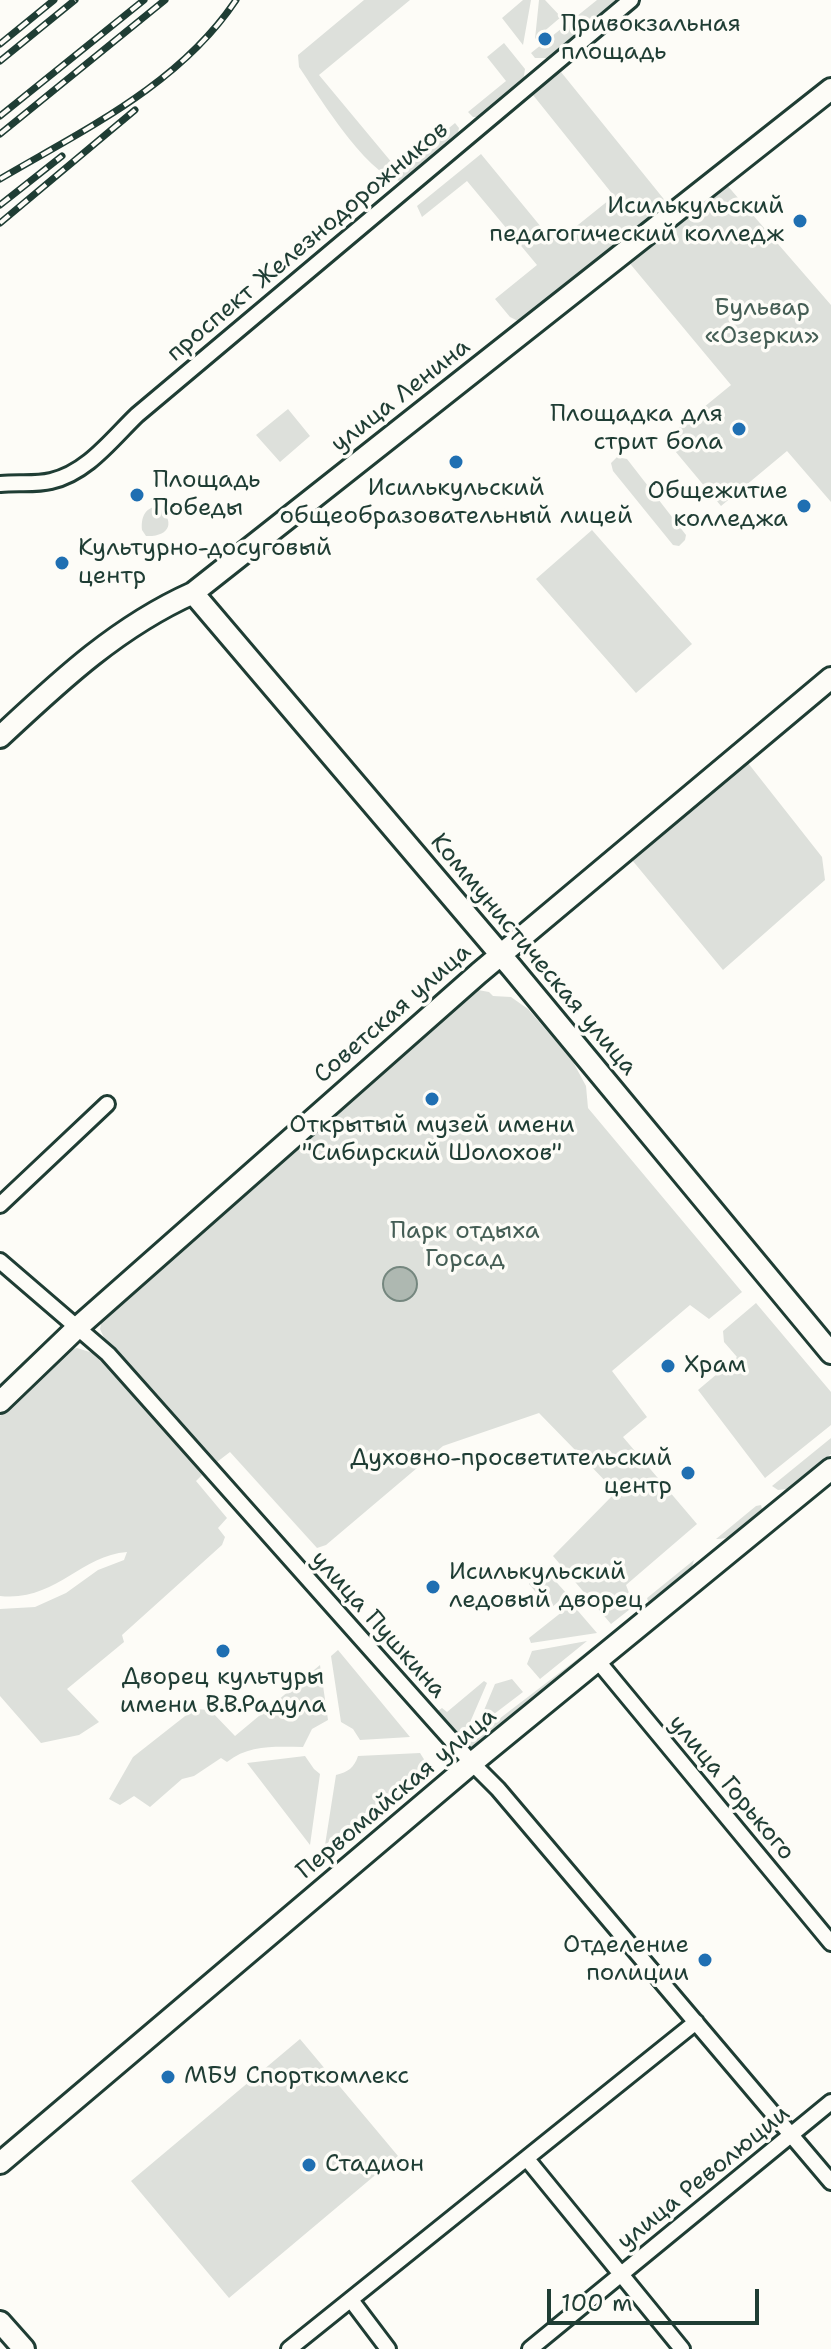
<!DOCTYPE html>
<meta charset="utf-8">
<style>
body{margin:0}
#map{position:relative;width:831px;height:2349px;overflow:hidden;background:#fdfcf7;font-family:"Shantell Sans",sans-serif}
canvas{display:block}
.scale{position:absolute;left:547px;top:2289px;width:212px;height:36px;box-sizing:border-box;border:4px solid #1f3d34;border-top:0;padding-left:10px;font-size:24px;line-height:28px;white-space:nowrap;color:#1f3d34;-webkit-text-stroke:6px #fdfcf7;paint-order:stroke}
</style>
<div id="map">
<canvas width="831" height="2349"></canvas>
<div class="scale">100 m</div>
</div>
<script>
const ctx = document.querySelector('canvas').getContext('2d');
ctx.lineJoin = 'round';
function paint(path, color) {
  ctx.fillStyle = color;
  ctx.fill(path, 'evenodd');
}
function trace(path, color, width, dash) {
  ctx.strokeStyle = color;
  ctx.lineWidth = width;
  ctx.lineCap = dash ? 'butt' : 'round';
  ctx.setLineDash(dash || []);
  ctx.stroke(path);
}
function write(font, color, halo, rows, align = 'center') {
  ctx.font = font + ' "Shantell Sans",sans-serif';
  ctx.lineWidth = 7;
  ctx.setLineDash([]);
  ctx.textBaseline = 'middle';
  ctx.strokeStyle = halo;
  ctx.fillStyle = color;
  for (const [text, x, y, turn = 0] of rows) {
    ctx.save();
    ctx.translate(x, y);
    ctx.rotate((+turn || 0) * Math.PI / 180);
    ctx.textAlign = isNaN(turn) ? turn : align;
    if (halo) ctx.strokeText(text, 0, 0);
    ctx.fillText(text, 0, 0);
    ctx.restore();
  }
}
const green = new Path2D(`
 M364 0H410L319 75 398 170 455 123 459 128 457 137 403 181C370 181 317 93 299 67L298 55Z
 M523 0H531L523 45 502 18Z
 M539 0H545L561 17 535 39Z
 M597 0H623L550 58H535L531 53Z
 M504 43 525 69 523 82 480 117H473L468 112 506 81 487 57Z
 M561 72 667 203 518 321 510 317 495 299 537 265 467 181 422 217 417 206 481 154 546 233 558 241 614 196 533 95Z
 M726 184 831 305V502L787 451 721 506 665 439 731 385 627 260Z
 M288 409 310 436 280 462 256 435Z
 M617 457 627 459 686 535 685 540 679 546 673 545 613 471 611 463Z
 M158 506C176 522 170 537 146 536L142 530C141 518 144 508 158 506Z
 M592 530 692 644 636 693 536 579Z
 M748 763 822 857 825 880 723 970 632 860Z
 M478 990 489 992 493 996 511 997 528 1009 572 1060 586 1086 588 1108 742 1292 709 1319 690 1305 612 1371 647 1417 623 1437 697 1524 626 1585 634 1606 611 1624 553 1556 616 1492 539 1413 443 1446 326 1545 317 1548 230 1452 217 1462 105 1340 100 1329 102 1320Z
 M756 1303 831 1392V1425L765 1478 698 1390 737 1357 724 1342 723 1331Z
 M77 1348 93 1353 108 1365 202 1475 196 1481 227 1518 218 1528 225 1537 222 1545 122 1635 124 1642 67 1689 99 1722 79 1735 41 1743 0 1696V1609L35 1607 66 1593 98 1570 124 1560 127 1552C79 1556 55 1602 0 1596V1416L66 1351Z
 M831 1438V1454L795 1488 778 1490 772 1486Z
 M761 1505 763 1513C749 1524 735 1540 716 1539L756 1506Z
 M694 1560 690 1573 651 1610 647 1598Z
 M540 1572 550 1575 567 1594 550 1609 529 1584Z
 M572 1604 597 1633 531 1643 529 1638Z
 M605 1638 608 1642 482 1747H468L465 1745Z
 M587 1641 540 1679 527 1664 532 1651Z
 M338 1650 410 1737 360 1740 353 1729 341 1722 331 1656Z
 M320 1665 328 1720 312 1729 303 1747C276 1747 250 1744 227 1762L221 1758 194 1776 182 1779 150 1807 134 1796 120 1805 109 1799 133 1757 194 1709 210 1710 235 1736Z
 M512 1679 523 1692 477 1727 495 1684Z
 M484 1681 487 1683 465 1734 459 1739 435 1713 442 1708 447 1712Z
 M420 1753 427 1764 325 1845 336 1775C348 1772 354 1768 358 1756Z
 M305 1756 314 1769 320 1774 310 1845 247 1763Z
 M300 2039 398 2156 229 2298 131 2181Z`);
const water = new Path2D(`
 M383 1284a17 17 0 1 1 34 0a17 17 0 1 1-34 0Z`);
const street = new Path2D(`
 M0 484C17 482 35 485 51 481 87 473 112 439 137 415L631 0
 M0 1205 107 1104
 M0 1261 108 1354 430 1716 472 1763 498 1789 831 2182
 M597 1660 831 1943
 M527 2159 682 2349
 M351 2300 388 2349
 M289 2349 696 2022
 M530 2349 831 2102`);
const secondary = new Path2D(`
 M193 593 512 968 831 1353
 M0 737C60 681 117 627 193 593L831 89
 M0 1402 78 1327 479 973 831 678
 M0 2163 472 1763 831 1469
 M0 2322 24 2349`);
const rail = new Path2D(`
 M0 44 54 0
 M0 61 75 0
 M0 116 144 0
 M0 134 165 0
 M0 179C85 129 179 85 236 0
 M0 205 62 156
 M0 223 135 110`);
const markers = [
 [545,39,8,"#1f6fb2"],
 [800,221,8,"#1f6fb2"],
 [739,429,8,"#1f6fb2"],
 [456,462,8,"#1f6fb2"],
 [137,495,8,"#1f6fb2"],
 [804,506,8,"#1f6fb2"],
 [62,563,8,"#1f6fb2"],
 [432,1099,8,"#1f6fb2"],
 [668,1366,8,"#1f6fb2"],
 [688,1473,8,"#1f6fb2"],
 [433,1587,8,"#1f6fb2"],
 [223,1651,8,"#1f6fb2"],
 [705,1960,8,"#1f6fb2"],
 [168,2077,8,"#1f6fb2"],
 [309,2165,8,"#1f6fb2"]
];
const poiNames = [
 ["Привокзальная",561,25],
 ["площадь",561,53],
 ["Исилькульский",784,207,"right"],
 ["педагогический колледж",784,235,"right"],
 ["Площадка для",723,415,"right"],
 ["стрит бола",723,443,"right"],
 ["Площадь",153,481],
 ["Победы",153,509],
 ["Исилькульский",456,489,"center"],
 ["общеобразовательный лицей",456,517,"center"],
 ["Общежитие",788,492,"right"],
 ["колледжа",788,520,"right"],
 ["Культурно-досуговый",78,549],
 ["центр",78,577],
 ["Открытый музей имени",432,1126,"center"],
 ["\"Сибирский Шолохов\"",432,1154,"center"],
 ["Храм",684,1366],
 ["Духовно-просветительский",672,1459,"right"],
 ["центр",672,1487,"right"],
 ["Исилькульский",449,1573],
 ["ледовый дворец",449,1601],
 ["Дворец культуры",223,1678,"center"],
 ["имени В.В.Радула",223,1706,"center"],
 ["Отделение",689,1946,"right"],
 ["полиции",689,1974,"right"],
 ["МБУ Спорткомлекс",184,2077],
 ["Стадион",325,2165]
];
const streetNames = [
 ["проспект Железнодорожников",308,242,-40],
 ["улица Ленина",401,396,-38],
 ["Коммунистическая улица",533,955,50],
 ["Советская улица",393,1014,-41],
 ["улица Пушкина",378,1625,48],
 ["улица Горького",731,1788,50],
 ["Первомайская улица",397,1794,-40],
 ["улица Революции",704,2178,-39]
];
const parkNames = [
 ["Бульвар",762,309],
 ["«Озерки»",762,337],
 ["Парк отдыха",465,1232],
 ["Горсад",465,1260]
];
paint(green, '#dde0db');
paint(water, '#aeb8b1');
trace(water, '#75877f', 2);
trace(street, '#1f3d34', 20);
trace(secondary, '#1f3d34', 26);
trace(street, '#fdfcf7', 14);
trace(secondary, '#fdfcf7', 20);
trace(rail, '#1f3d34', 7);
trace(rail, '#fdfcf7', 4, [12]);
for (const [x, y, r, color] of markers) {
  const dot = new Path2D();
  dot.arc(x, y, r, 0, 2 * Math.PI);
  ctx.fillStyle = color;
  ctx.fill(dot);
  trace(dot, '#fdfcf7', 3);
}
write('24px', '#1f3d34', '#fdfcf7', poiNames, 'left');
write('24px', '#1f3d34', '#fdfcf7', streetNames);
write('24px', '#455e55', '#fdfcf7', parkNames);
</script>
